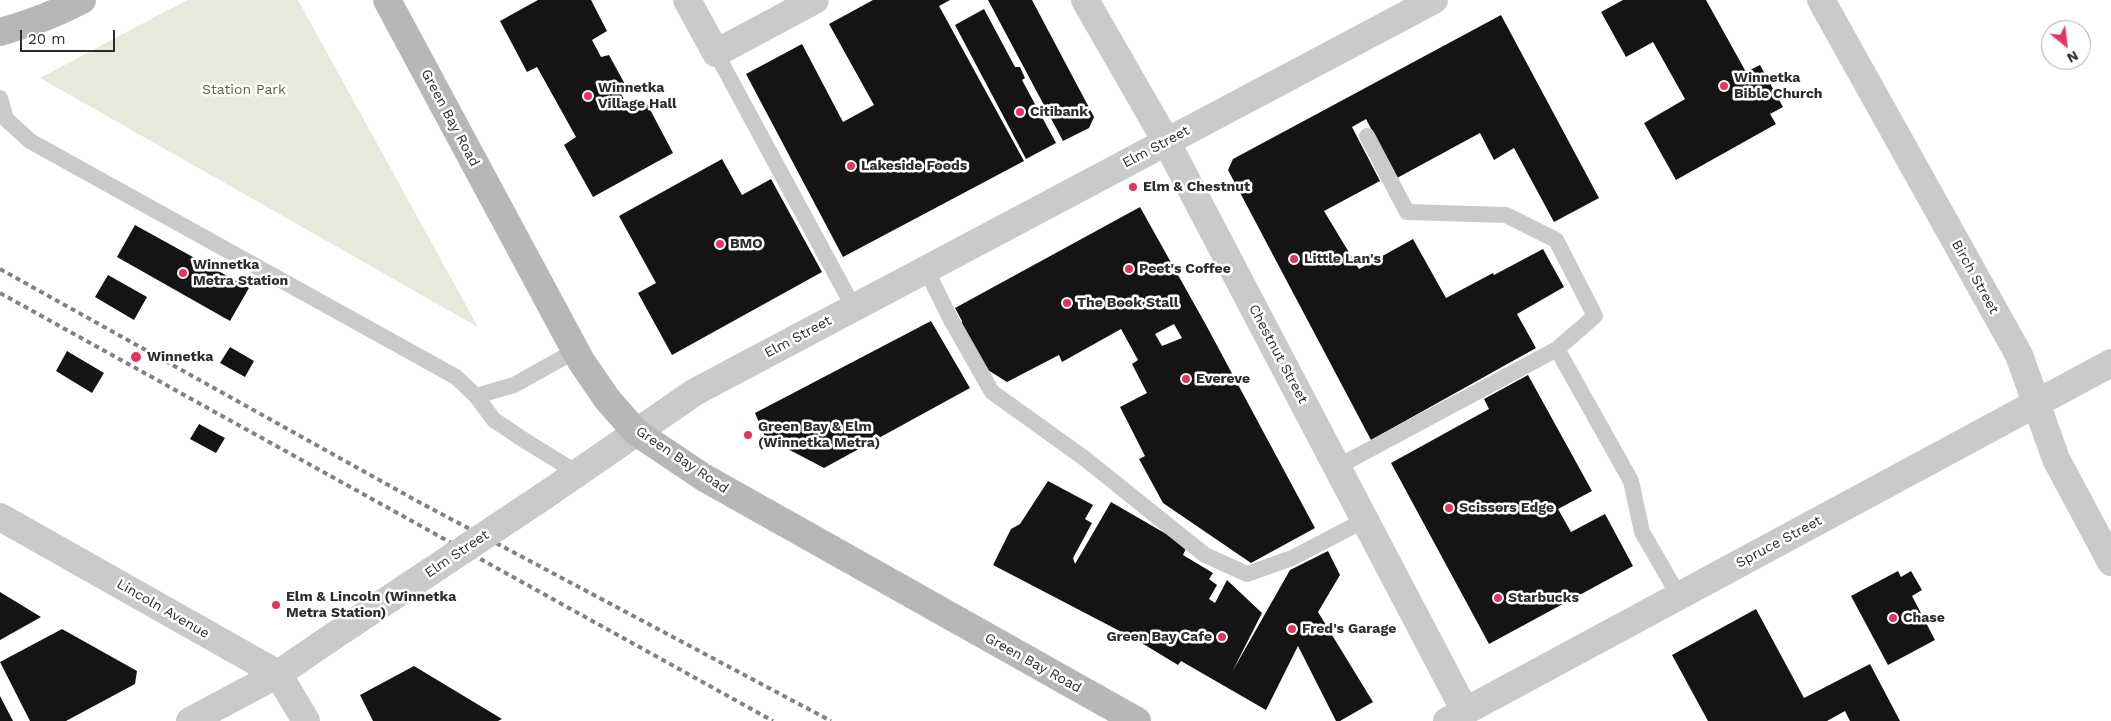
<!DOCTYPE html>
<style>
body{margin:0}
#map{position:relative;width:2111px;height:721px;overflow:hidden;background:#fff;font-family:"Work Sans",sans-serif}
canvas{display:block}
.north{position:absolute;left:2041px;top:20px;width:50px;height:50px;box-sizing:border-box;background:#fff;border:1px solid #ababab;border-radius:50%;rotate:151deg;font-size:14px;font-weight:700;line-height:20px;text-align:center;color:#2d2d2d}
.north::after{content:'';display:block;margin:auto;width:18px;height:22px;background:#df3560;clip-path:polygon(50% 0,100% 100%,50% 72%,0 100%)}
.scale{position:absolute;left:20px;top:30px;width:95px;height:22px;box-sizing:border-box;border:2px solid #2d2d2d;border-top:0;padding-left:6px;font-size:15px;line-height:18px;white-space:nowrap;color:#2d2d2d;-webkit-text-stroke:4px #fff;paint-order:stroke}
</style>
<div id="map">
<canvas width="2111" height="721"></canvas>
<div class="north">N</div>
<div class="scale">20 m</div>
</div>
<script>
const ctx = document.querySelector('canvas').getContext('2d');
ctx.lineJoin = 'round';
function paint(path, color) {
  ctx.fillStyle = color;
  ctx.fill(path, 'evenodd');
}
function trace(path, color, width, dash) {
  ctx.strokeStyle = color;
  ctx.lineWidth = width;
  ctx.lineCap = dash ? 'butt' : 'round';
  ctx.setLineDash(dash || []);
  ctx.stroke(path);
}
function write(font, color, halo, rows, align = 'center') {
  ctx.font = font + ' "Work Sans",sans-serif';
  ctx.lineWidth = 5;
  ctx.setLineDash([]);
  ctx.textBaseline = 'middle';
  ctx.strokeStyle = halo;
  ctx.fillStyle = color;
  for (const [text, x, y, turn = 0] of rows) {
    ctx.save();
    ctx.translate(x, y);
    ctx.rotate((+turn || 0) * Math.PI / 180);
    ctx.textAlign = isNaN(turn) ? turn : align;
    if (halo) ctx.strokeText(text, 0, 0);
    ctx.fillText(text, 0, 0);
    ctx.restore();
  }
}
const green = new Path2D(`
 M187 0H298L478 327 40 78Z`);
const building = new Path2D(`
 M538 0H591L607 31 592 40 601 57 609 55 626 86 620 92 629 109 645 100 673 153 593 197 564 145 576 137 537 67 527 72 500 21Z
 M873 0H950L939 6 1024 161 843 257 746 74 802 44 843 122 874 105 829 24Z
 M988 0H1032L1094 117 1089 128 1063 141Z
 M1623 0H1706L1746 72 1760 65 1783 107 1770 114 1776 124 1676 180 1644 123 1685 99 1653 42 1626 57 1601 12Z
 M984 9 1015 67H1020L1025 78 1022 80 1056 143 1026 159 955 25Z
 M1501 15 1599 198 1554 222 1514 148 1494 160 1480 133 1397 178 1366 119 1352 127 1380 181 1324 211 1359 269 1413 239 1446 298 1493 273 1494 275 1543 249 1564 287 1517 314 1536 348 1371 440 1228 170 1233 159Z
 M722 159 742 195 771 179 822 272 672 355 638 293 656 283 619 216Z
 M1140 207 1206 325 1315 528 1251 563 1163 503 1139 459 1145 456 1120 407 1147 393 1132 364 1138 360 1121 329 1062 362 1059 355 1007 382 988 370 961 327 962 321 955 308ZM1174 324 1182 338 1162 346 1155 334Z
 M135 225 249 288 230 321 117 257Z
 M108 275 147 297 134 320 95 297Z
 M931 321 970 388 824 468 765 437 755 413Z
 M230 347 254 361 245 377 220 363Z
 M67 351 104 373 92 393 56 371Z
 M1528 375 1592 491 1558 509 1571 532 1605 514 1633 566 1489 644 1391 463 1489 409 1484 399Z
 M199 424 225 438 216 453 190 439Z
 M1048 481 1093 505 1085 519 1092 523 1073 558 1075 564 1111 502 1187 546 1183 555 1213 573 1209 579 1217 585 1209 599 1215 603 1227 580 1262 613 1232 672 1290 570 1328 551 1340 575 1318 612 1373 702 1340 721H1336L1298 646 1266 710 1181 661 1178 665 1135 639 993 565 1011 529 1020 524Z
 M1898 571 1901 577 1911 571 1922 590 1912 596 1935 640 1888 665 1851 596Z
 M0 592 41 617 0 640Z
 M1756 609 1804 698 1870 664 1900 721H1850L1845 711 1827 721H1708L1672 655Z
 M62 629 137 671 135 684 66 721H30L0 662Z
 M414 666 502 719 498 721H373L360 695Z
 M0 696 13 721H0Z`);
const service = new Path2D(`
 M716 53 854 308
 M0 98 6 119 30 141 456 377 476 396 494 420 527 442 576 472
 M1367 136 1407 212 1506 215 1556 240 1595 316 1557 349
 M926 269 950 318 992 392 1084 458 1205 555 1247 574 1292 558 1365 520
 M476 396 514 385 575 351
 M1337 467 1557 349 1631 481 1642 532 1679 596`);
const minor = new Path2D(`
 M687 0 716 53 815 0
 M1085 0 1166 141 1465 711
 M1821 0 2019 355 2056 459 2111 562
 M1447 721 2111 363`);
const tertiary = new Path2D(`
 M544 496 695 392 1434 0
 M0 517 278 674 306 721
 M190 721 278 674 344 629`);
const secondary = new Path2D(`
 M387 0 581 361 607 399 636 432 703 477 1137 721
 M0 32C29 24 56 14 82 0`);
const rail = new Path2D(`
 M0 269 417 501 831 721
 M0 293 773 721`);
const tertiaryBridge = new Path2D(`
 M344 629 544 496`);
const markers = [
 [1724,86,5,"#df3560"],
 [588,96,5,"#df3560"],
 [1020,112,5,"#df3560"],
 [851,166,5,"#df3560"],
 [1133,187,5,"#df3560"],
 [720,244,5,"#df3560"],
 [1294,259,5,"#df3560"],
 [1129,269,5,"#df3560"],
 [183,273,5,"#df3560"],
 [1067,303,5,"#df3560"],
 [136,357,6,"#df3560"],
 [1186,379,5,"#df3560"],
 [748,435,5,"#df3560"],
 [1449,508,5,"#df3560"],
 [1498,598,5,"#df3560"],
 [276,605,5,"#df3560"],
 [1893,618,5,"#df3560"],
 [1292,629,5,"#df3560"],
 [1222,637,5,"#df3560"]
];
const poiNames = [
 ["Winnetka",1734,78],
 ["Bible Church",1734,94],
 ["Winnetka",598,88],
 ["Village Hall",598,104],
 ["Citibank",1030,112],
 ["Lakeside Foods",861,166],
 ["Elm & Chestnut",1143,187],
 ["BMO",730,244],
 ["Little Lan's",1304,259],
 ["Winnetka",193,265],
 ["Metra Station",193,281],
 ["Peet's Coffee",1139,269],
 ["The Book Stall",1077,303],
 ["Winnetka",147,357],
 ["Evereve",1196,379],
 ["Green Bay & Elm",758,427],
 ["(Winnetka Metra)",758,443],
 ["Scissors Edge",1459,508],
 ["Elm & Lincoln (Winnetka",286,597],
 ["Metra Station)",286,613],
 ["Starbucks",1508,598],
 ["Chase",1903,618],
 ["Fred's Garage",1302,629],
 ["Green Bay Cafe",1212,637,"right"]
];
const parkNames = [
 ["Station Park",244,90]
];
const streetNames = [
 ["Green Bay Road",450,118,62],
 ["Elm Street",1156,147,-28],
 ["Birch Street",1975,277,61],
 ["Elm Street",798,337,-28],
 ["Chestnut Street",1278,354,62],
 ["Green Bay Road",682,460,34],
 ["Spruce Street",1779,542,-28],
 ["Elm Street",457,554,-34],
 ["Lincoln Avenue",163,609,30],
 ["Green Bay Road",1033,663,29]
];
paint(green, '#e6eadb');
paint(building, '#141414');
trace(service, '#cacaca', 16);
trace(minor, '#cacaca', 28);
trace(tertiary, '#cacaca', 28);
trace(secondary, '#b7b7b7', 28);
trace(rail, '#828282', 4, [5, 4]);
trace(tertiaryBridge, '#cacaca', 28);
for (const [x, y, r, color] of markers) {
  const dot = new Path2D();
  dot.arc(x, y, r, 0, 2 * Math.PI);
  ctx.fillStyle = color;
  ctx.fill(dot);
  trace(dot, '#fff', 2);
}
write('bold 14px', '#2d2d2d', '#fff', poiNames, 'left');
write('14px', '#58673c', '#fff', parkNames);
write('14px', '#2d2d2d', '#fff', streetNames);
</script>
